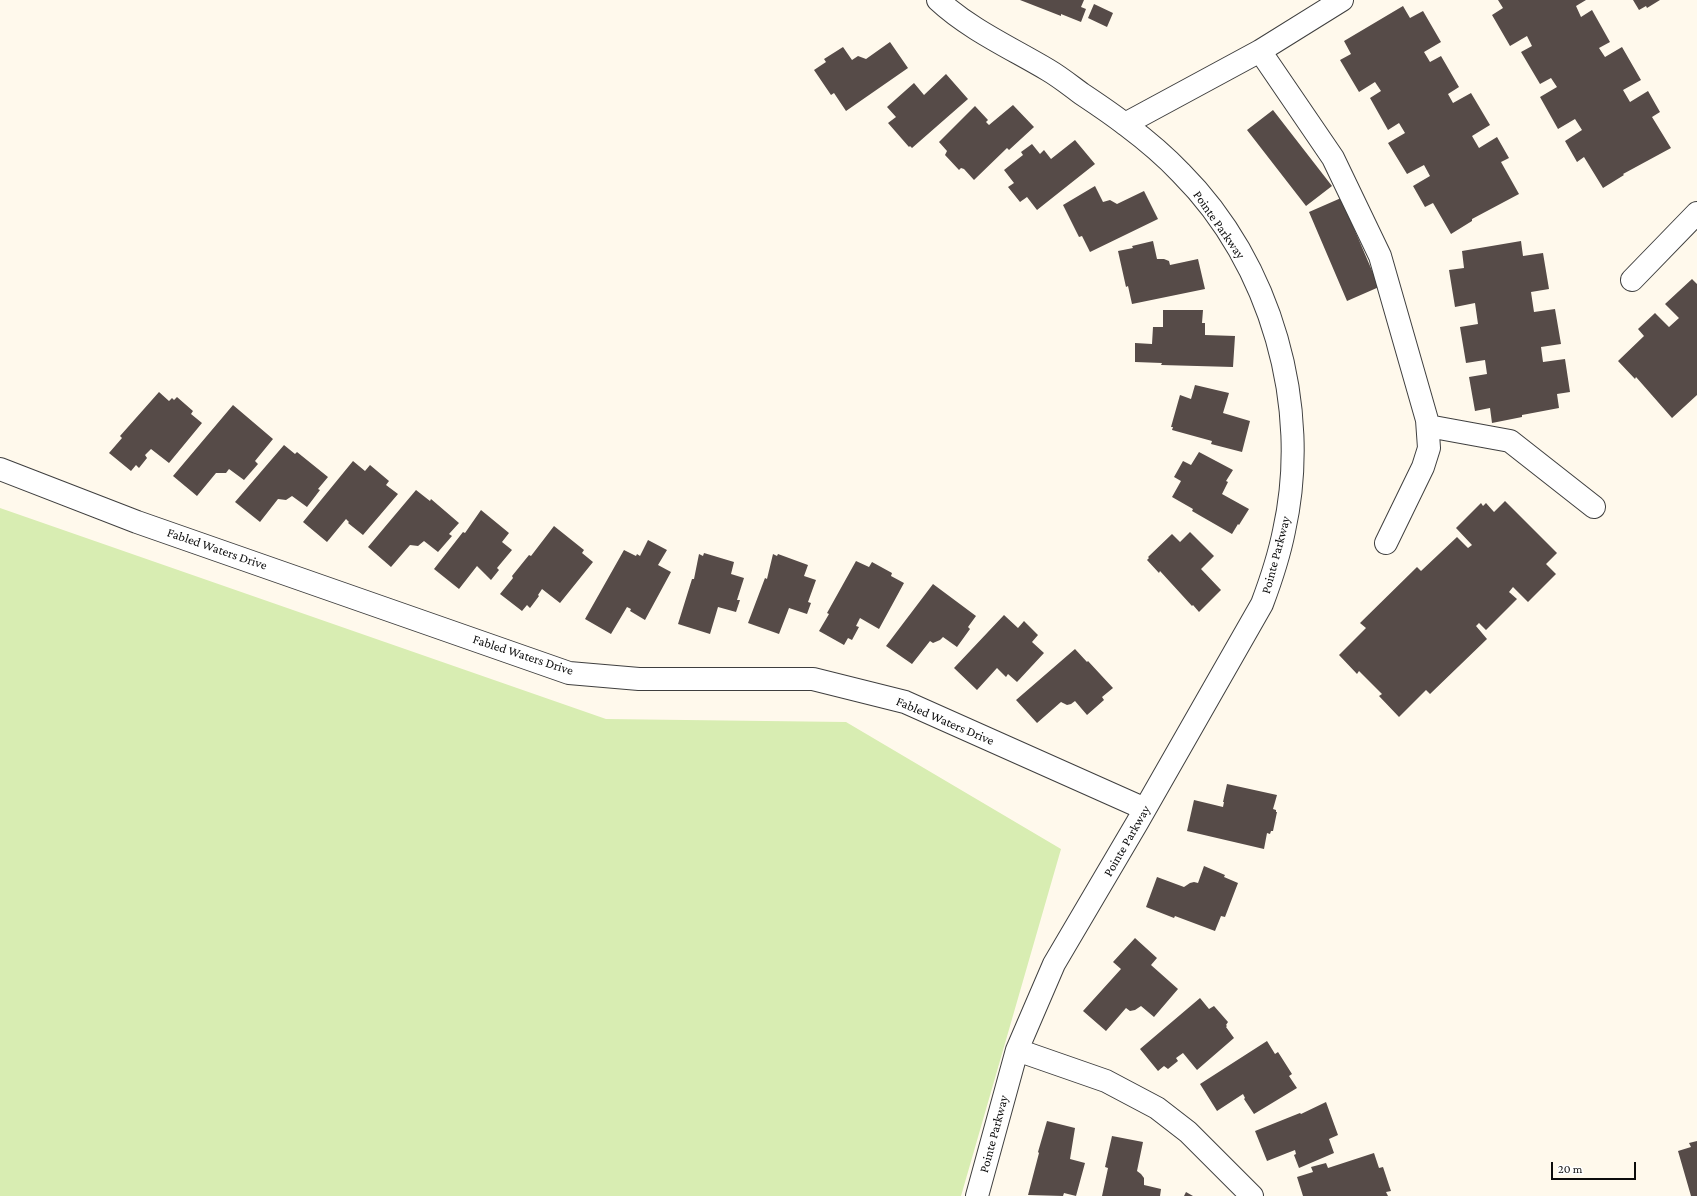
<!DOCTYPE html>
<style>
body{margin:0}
#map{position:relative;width:1697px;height:1196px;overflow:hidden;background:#fff9ec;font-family:"Crimson Pro",serif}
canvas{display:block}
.scale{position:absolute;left:1551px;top:1162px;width:85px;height:18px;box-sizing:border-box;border:2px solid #0c0c0c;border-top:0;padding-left:5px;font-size:12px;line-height:14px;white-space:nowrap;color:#0c0c0c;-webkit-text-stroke:3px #fff;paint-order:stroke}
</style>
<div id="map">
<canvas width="1697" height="1196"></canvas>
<div class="scale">20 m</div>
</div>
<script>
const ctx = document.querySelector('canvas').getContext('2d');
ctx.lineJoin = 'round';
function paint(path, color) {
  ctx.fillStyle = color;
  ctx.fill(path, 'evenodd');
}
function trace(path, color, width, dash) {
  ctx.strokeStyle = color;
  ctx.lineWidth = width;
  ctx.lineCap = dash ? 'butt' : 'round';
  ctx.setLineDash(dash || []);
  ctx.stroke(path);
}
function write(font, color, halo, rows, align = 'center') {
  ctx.font = font + ' "Crimson Pro",serif';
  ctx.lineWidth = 4;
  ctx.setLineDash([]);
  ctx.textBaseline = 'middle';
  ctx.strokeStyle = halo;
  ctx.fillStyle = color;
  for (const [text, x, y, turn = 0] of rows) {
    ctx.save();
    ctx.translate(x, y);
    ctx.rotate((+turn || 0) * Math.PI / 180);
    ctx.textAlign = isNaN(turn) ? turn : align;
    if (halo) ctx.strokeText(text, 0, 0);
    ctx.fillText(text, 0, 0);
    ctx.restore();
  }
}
const green = new Path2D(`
 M0 508 606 719 846 722 1061 849 961 1196H0Z`);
const building = new Path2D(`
 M1020 0H1084L1081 7 1086 9 1081 22 1061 14V16Z
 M1498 0H1586L1576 6 1581 17 1592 10 1610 42 1599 48 1605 57 1622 47 1641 80 1623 90 1630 102 1648 91 1660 112 1652 117 1671 148 1623 174 1624 175 1603 188 1584 157 1577 162 1565 141 1582 130 1575 119 1558 129 1540 97 1557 87 1551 78 1540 84 1521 52 1532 46 1527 36 1510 46 1492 15 1503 8Z
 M1633 0H1660L1647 8 1646 6 1639 10Z
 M1094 4 1113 13 1107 27 1088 18Z
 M1403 6 1410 18 1423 11 1441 42 1424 52 1430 62 1441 56 1459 87 1448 94 1453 103 1471 93 1490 125 1472 136 1479 148 1497 137 1509 158 1501 162 1519 194 1472 219V221L1451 234 1433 203 1425 207 1413 186 1430 176 1424 165 1407 174 1388 143 1405 133 1399 123 1388 130 1370 98 1381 91 1375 82 1359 92 1340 60 1351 54 1344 41Z
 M890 42 908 68 846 111 834 93 831 95 814 70 826 62 824 59 843 47 852 60 858 56 866 59Z
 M946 74 968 99 912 148 910 146 909 147 888 123 896 117 887 107 914 83 924 95Z
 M1013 105 1034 127 1009 150 1007 148 974 180 964 169 961 168 959 170 945 155 947 151 939 142 975 106 988 120 986 122 989 125Z
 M1273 110 1332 186 1306 206 1247 130Z
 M1075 140 1095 164 1037 210 1027 197 1020 202 1008 187 1014 183 1004 170 1023 155 1021 152 1032 144 1040 154 1044 150 1051 159Z
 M1095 186 1103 202 1110 200 1117 204 1144 191 1158 219 1090 252 1082 236 1079 237 1063 205Z
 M1341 198 1379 287 1347 301 1309 212Z
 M1153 241 1157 259H1164L1169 261 1170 265 1198 259 1205 289 1132 304 1128 286 1126 287 1118 251 1133 248 1132 246Z
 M1521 241 1523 256 1543 253 1549 289 1531 292 1534 312 1555 309 1561 344 1541 347 1543 362 1565 359 1570 392 1557 394 1559 408 1522 415V417L1492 423 1490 408 1475 411 1469 377 1487 374 1485 360 1466 363 1460 327 1478 324 1475 303 1455 307 1449 270 1464 268 1462 251Z
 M1692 279 1697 284V395L1672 418 1636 377 1635 379 1618 361 1644 336 1638 329 1655 313 1669 327 1679 318 1665 304Z
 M1163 310H1203L1202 323H1205V335L1235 336 1233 367 1161 365 1162 363 1135 362V343L1152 344 1153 327H1163Z
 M1195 385 1229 393 1223 413 1250 421 1242 452 1211 444 1212 441 1172 430 1173 427H1171L1180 395 1191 399Z
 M159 392 169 401 172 398 174 400 177 397 193 411 191 414 202 423 169 463 151 449 145 455 147 458 139 468 136 465 131 471 109 453 122 438 120 436Z
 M233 405 273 439 255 461 258 464 244 480 229 469 226 473H216L197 496 173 476Z
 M284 445 295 454 297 452 328 477 318 489 320 490 307 507 292 496 286 500 278 499 260 522 235 502Z
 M1199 452 1233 470 1226 481 1228 482 1222 494 1249 509 1239 525 1238 524 1232 534 1192 511 1193 509 1172 497 1181 481 1174 477 1183 461 1191 465Z
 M353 461 365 471 370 465 389 481 386 485 398 494 363 535 348 523 349 522 346 519 327 542 303 522Z
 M416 490 430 501 431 499 459 523 449 534 452 536 438 552 424 541 418 546 410 545 391 567 368 547Z
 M1505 501 1557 553 1546 564 1556 574 1528 602 1513 587 1509 592 1517 599 1486 630 1479 623 1476 626 1487 639 1430 694 1426 690 1399 717 1379 696 1382 694 1359 671 1357 674 1339 655 1366 628 1360 623 1417 567 1421 571 1457 537 1468 548 1472 545 1456 528 1481 503 1483 506 1486 503 1494 512Z
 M481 510 509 533 502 542 512 550 497 568 499 570 491 580 477 566 459 589 434 569 463 532 465 533Z
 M554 526 584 550 582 553 593 562 560 603 542 589 538 595 539 596 530 608 527 605 522 611 500 594 513 578 512 576 529 555 531 556Z
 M1190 532 1214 556 1201 569 1221 590 1199 612 1193 605 1192 606 1160 571 1159 573 1147 560 1149 558 1148 557 1172 534 1180 542Z
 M648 540 667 550 658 565 671 572 645 620 630 611 631 609 627 607 611 634 585 619 624 550 636 556 637 554 640 556Z
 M704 553 734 562 731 574 744 578 737 600H740L736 612 718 607 710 634 678 624 692 579H694L699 554 703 556Z
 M773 554 777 556 778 554 808 565 804 576 816 580 808 602 811 603 807 614 789 608 779 634 748 623 765 578 767 579Z
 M856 561 869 567 872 562 892 573 891 576 904 583 879 629 860 618 856 626 859 627 852 640 848 638 844 645 819 631 829 614 827 613Z
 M933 584 976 616 968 627 970 629 957 647 943 637 940 640 933 643 930 641 912 664 886 646Z
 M1004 615 1018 628 1024 621 1038 635 1032 642 1044 653 1017 682 1008 674 1006 677 997 668 977 690 954 668Z
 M1075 649 1087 662 1088 661 1113 688 1102 697 1104 700 1087 715 1075 701 1071 704 1067 705 1061 702 1037 723 1016 700Z
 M1227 784 1277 795 1273 809 1276 810V812H1277L1273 831H1271L1270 834 1267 833 1264 849 1187 831 1194 800 1223 807 1224 802H1223Z
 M1204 866 1225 875 1224 877 1238 883 1225 917 1221 916 1215 931 1175 916 1174 918 1146 907 1157 877 1184 887 1190 883 1194 882 1198 883Z
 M1135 938 1157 958 1151 965 1178 989 1154 1017 1141 1006 1135 1010 1130 1011 1126 1008 1106 1031 1083 1011 1121 969 1113 962Z
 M1200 998 1209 1009 1214 1006 1228 1022 1226 1025 1227 1026 1226 1027 1234 1038 1197 1070 1183 1053 1176 1058 1178 1061 1168 1069 1164 1066 1158 1071 1140 1049Z
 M1267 1041 1275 1054 1278 1052 1292 1074 1289 1076 1297 1088 1254 1114 1244 1099 1245 1098 1243 1094 1217 1111 1200 1084Z
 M1326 1102 1338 1135 1329 1139 1334 1153 1299 1168 1294 1155 1296 1154 1295 1150 1267 1161 1255 1131 1300 1113 1301 1114Z
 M1047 1121 1075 1128 1070 1159 1085 1163 1076 1196 1064 1193 1063 1196 1028 1195 1039 1153 1038 1152Z
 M1112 1136 1143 1142 1137 1171 1141 1174 1144 1178V1185L1161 1189 1160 1196H1102L1108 1168 1105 1167Z
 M1697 1141V1196H1691L1678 1151 1691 1147 1689 1143Z
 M1374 1153 1379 1168 1383 1167 1391 1191 1386 1192 1388 1196H1303L1297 1177 1313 1172 1311 1167 1326 1163 1328 1168Z
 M1186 1192 1193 1196H1184Z`);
const minor = new Path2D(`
 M938 0C969 29 1011 48 1048 70 1060 77 1071 86 1082 94 1097 104 1112 114 1126 125 1146 140 1164 155 1181 173 1271 263 1312 406 1284 531 1279 556 1271 580 1262 604L1137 823 1054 964 1017 1050 977 1196
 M1260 51 1342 0
 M1125 124 1260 51 1333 158 1380 256 1427 420 1429 448 1423 467 1386 543
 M1632 280 1697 213
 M1428 426 1510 441 1594 507
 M0 469 137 522 569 673 639 679H813L905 702 1145 809
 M1017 1050 1106 1081 1157 1108 1188 1132 1252 1196`);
const streetNames = [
 ["Pointe Parkway",1219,225,55],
 ["Fabled Waters Drive",217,549,19],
 ["Pointe Parkway",1276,555,-75],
 ["Fabled Waters Drive",523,655,18],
 ["Fabled Waters Drive",945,721,23],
 ["Pointe Parkway",1127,841,-60],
 ["Pointe Parkway",994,1134,-75]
];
paint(green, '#d8edb2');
paint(building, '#564b48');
trace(minor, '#3f3f3f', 24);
trace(minor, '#fff', 22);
write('13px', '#0c0c0c', '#fff', streetNames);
</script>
